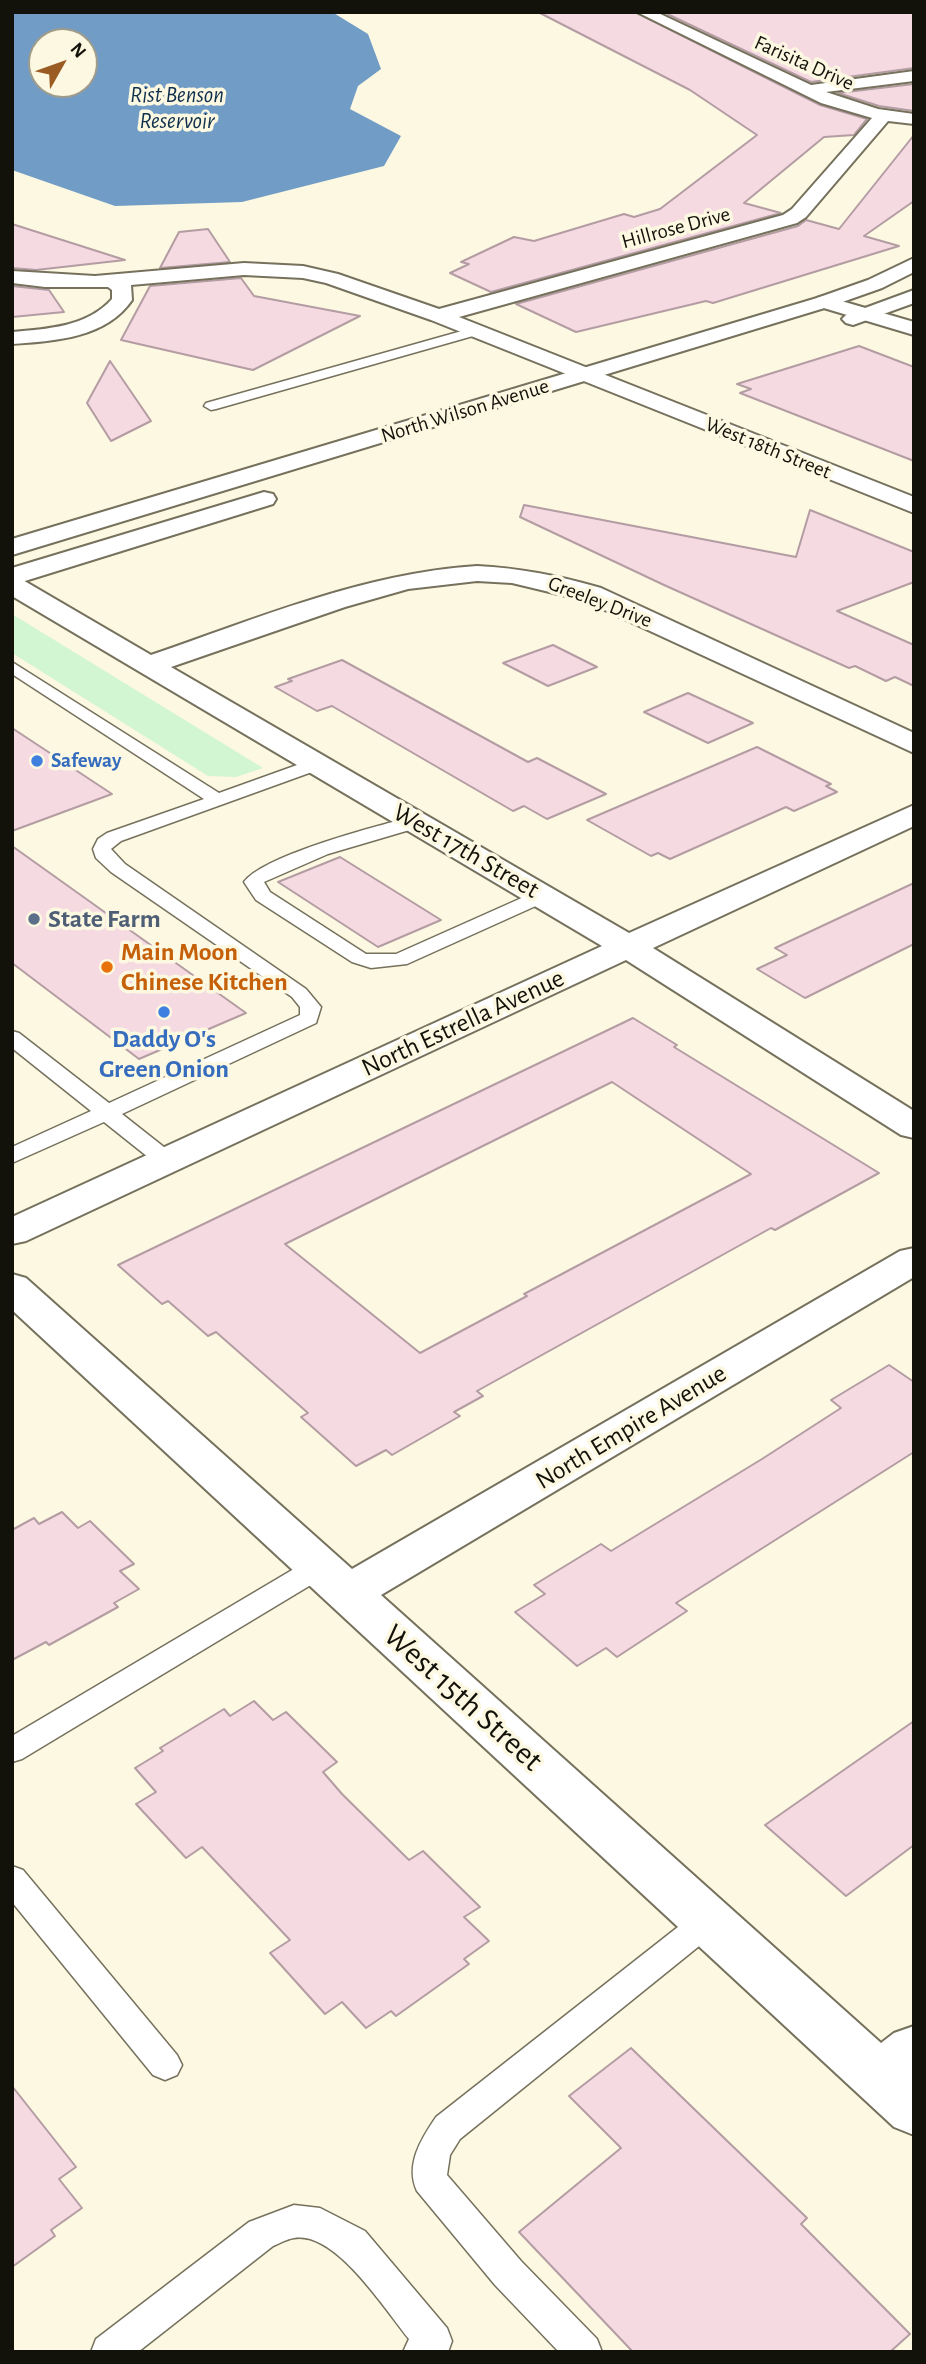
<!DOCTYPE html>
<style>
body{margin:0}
#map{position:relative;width:926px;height:2364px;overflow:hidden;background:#fcf8e1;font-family:"Alegreya Sans",sans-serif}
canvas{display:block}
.frame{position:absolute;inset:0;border:14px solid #13120a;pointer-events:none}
.north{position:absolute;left:28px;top:28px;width:70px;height:70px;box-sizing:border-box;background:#fcf8e1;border:2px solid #9f9c8b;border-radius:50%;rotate:50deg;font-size:19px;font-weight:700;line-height:28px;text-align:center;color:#13120a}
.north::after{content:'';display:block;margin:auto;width:24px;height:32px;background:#9b5c24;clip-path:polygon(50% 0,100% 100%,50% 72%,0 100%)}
</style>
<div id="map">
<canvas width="926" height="2364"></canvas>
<div class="frame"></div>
<div class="north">N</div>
</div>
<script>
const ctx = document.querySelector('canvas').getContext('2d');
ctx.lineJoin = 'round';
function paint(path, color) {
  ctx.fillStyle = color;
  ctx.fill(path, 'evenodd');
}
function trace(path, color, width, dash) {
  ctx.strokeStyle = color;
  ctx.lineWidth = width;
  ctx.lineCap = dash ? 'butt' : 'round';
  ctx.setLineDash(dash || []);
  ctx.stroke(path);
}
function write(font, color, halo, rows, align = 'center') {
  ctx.font = font + ' "Alegreya Sans",sans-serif';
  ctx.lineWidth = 7;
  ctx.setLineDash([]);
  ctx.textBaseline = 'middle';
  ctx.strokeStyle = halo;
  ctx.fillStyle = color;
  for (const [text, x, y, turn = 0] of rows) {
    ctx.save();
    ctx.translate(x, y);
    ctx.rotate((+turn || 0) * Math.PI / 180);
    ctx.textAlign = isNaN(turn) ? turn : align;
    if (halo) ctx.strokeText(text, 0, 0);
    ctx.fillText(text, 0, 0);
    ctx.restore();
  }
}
const green = new Path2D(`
 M12 614 263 768 236 777 208 776 12 653Z`);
const water = new Path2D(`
 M12 12H332L368 34 381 69 358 86 350 109 401 136 384 166 242 202 115 206 12 170ZM42 42H84V84H42Z`);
const building = new Path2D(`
 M538 12H635L820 105 867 119 854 135 824 137 744 203 781 213 491 292 450 273 469 264 461 262 514 237 534 241 624 214 634 217 660 209 757 135 690 90Z
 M663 12H914V68L811 82Z
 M914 84V111L879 106 838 93Z
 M914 135V201L864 236 899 246 713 303 706 301 576 332 516 304 798 226 806 220 839 229Z
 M12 224 125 260 36 270 12 268Z
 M208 229 230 262 160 268 179 232Z
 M241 278 254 296 360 316 253 370 121 340 150 286Z
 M12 286 49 290 64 312 12 317Z
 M859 346 914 367V461L740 393 751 389 737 384Z
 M110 361 151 421 111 441 87 403Z
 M524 505 796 557 810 510 914 552V582L837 611 914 645V686L895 677 886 681 855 666 849 668 664 585 520 517Z
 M553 645 597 667 548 686 503 663Z
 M342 660 528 762 537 758 606 794 547 819 524 806 513 811 332 706 317 711 275 687 292 681 288 679Z
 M688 693 753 723 708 743 644 712Z
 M12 728 112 794 12 831Z
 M757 747 831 784 826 786 837 792 794 811 786 807 670 859 658 853 651 856 587 820Z
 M12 846 246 1013 139 1059 12 963Z
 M340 857 441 920 378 947 278 882Z
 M914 883V944L805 998 757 969 787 955 775 948Z
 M633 1018 677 1045 674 1047 879 1173 775 1230 771 1228 477 1391 483 1396 454 1412 460 1416 392 1455 386 1450 356 1466 301 1417 308 1413 216 1332 208 1336 168 1301 162 1304 118 1265ZM612 1082 751 1174 524 1294 527 1296 420 1353 285 1244Z
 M889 1365 914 1382V1452L676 1603 687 1611 617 1657 606 1648 577 1666 515 1612 545 1594 534 1585 601 1544 611 1551 762 1459 841 1408 831 1400Z
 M62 1512 78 1528 90 1521 134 1564 120 1571 139 1589 114 1603 118 1607 49 1645 46 1642 12 1660V1530L34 1518 39 1524Z
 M254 1701 273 1720 286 1712 337 1762 323 1772 342 1794 409 1860 423 1851 480 1907 464 1917 489 1941 464 1959 469 1964 396 2016 391 2011 366 2028 342 2002 325 2014 270 1953 290 1940 202 1847 186 1858 136 1804 156 1792 135 1768 163 1751 160 1748 224 1709 230 1716Z
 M914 1721V1845L846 1896 765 1825Z
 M631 2048 807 2218 801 2224 910 2334 890 2352H633L519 2232 621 2148 569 2096Z
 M12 2086 76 2167 59 2179 82 2208 51 2230 55 2236 12 2267Z`);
const lane = new Path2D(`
 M476 327 480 328V334L216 409 211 410 204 406 206 403Z
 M12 662 219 793 311 760 317 759 326 764 323 768 121 841 111 849 125 864 306 989 321 1007 316 1023 122 1114 174 1155 177 1160 174 1165H158L104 1122 12 1163V1147L91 1111 12 1048V1031L19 1033 109 1103 300 1015V1007L292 997 111 872 96 858 93 849 98 839 107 833 204 799 12 674Z
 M416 816 425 822 423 826 328 854 264 882 270 892 366 954H396L535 892 542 890 552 896 549 900 407 964 371 968 352 962 256 900 244 882C264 855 380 825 416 816Z
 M319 1557 329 1560 333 1567 329 1574 22 1759 12 1762V1736L309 1560Z
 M12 1866 23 1870 177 2055 182 2065 177 2075 165 2080 153 2075 12 1902Z
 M708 1908 719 1912 724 1921 719 1930 460 2139 450 2155 447 2175 521 2261 597 2339 602 2352H559L495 2285 417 2191C405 2165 421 2139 436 2117L697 1912Z
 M294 2205 320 2208 365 2231 447 2328 452 2341 448 2352H403L409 2339C385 2310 336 2231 294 2238 287 2239 280 2243 273 2246L138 2352H91L96 2339 249 2222Z`);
const street = new Path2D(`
 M637 12H656L811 85 914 71V81L826 92 878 109 914 114V124L888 121 806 217 797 223 459 317 914 497V513L431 320 326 283 303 278 244 275 131 285 132 300C106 338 55 341 12 344V332C47 329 87 327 112 299V290L108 287H45L12 283V271L95 276 244 263 303 266 338 274 439 309 783 215 792 209 872 118 821 103Z
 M824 296 914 322V335L817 306 814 302 817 298Z
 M477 566C520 568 560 576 601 588L914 733V753L583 600 512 583 477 581 408 589 345 607 171 667 629 933 914 805V826L653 948 914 1111V1138L901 1135 626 960 26 1241 12 1244V1217L602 946 12 596V577L21 579 151 655C256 619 364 573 477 566Z
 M914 1248V1277L381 1595 881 2043 894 2033 914 2026V2135L894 2127 12 1310V1274L26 1278 352 1569 900 1251Z`);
const secondary = new Path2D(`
 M914 258V272L882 288 831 306 12 555V539L817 298 868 280Z
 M914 290V303L853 325 846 323 842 319 846 315Z
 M264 492 273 494 276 499 273 504 12 585V568Z`);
const markers = [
 [37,761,7,"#3f7fe0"],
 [34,919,7,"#5c6f8a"],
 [107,967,7,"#e8710a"],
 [164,1012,7,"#3f7fe0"]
];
const farStreetnames = [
 ["Farisita Drive",804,63,24],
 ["Hillrose Drive",676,228,-15],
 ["North Wilson Avenue",465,411,-17],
 ["West 18th Street",768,448,22],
 ["Greeley Drive",600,602,21]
];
const farShopnames = [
 ["Safeway",51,761]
];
const farWaternames = [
 ["Rist Benson",177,95],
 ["Reservoir",177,121]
];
const streetNames = [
 ["West 17th Street",466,851,30],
 ["North Estrella Avenue",463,1023,-25],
 ["North Empire Avenue",631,1427,-31]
];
const serviceNames = [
 ["State Farm",48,919]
];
const foodNames = [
 ["Main Moon",121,952],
 ["Chinese Kitchen",121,982]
];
const shopNames = [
 ["Daddy O's",164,1039],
 ["Green Onion",164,1069]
];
const nearStreetnames = [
 ["West 15th Street",463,1698,42]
];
paint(green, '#d2f5d2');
paint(water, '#719cc6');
paint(building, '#f5dae2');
trace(building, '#b49ca3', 2);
trace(lane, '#75715d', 3);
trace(street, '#75715d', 4);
trace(secondary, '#75715d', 4);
paint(lane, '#fff');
paint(street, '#fff');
paint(secondary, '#fff');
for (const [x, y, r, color] of markers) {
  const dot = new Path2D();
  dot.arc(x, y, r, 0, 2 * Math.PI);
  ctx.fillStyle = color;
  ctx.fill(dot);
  trace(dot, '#fcf8e1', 2.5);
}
write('21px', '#13120a', '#fcf8e1', farStreetnames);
write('bold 21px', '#366cbe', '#fcf8e1', farShopnames, 'left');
write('italic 23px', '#10314e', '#fcf8e1', farWaternames);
write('26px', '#13120a', '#fcf8e1', streetNames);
write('bold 26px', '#4e5e75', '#fcf8e1', serviceNames, 'left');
write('bold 26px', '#c56008', '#fcf8e1', foodNames, 'left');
write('bold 26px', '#366cbe', '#fcf8e1', shopNames);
write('32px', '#13120a', '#fcf8e1', nearStreetnames);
</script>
